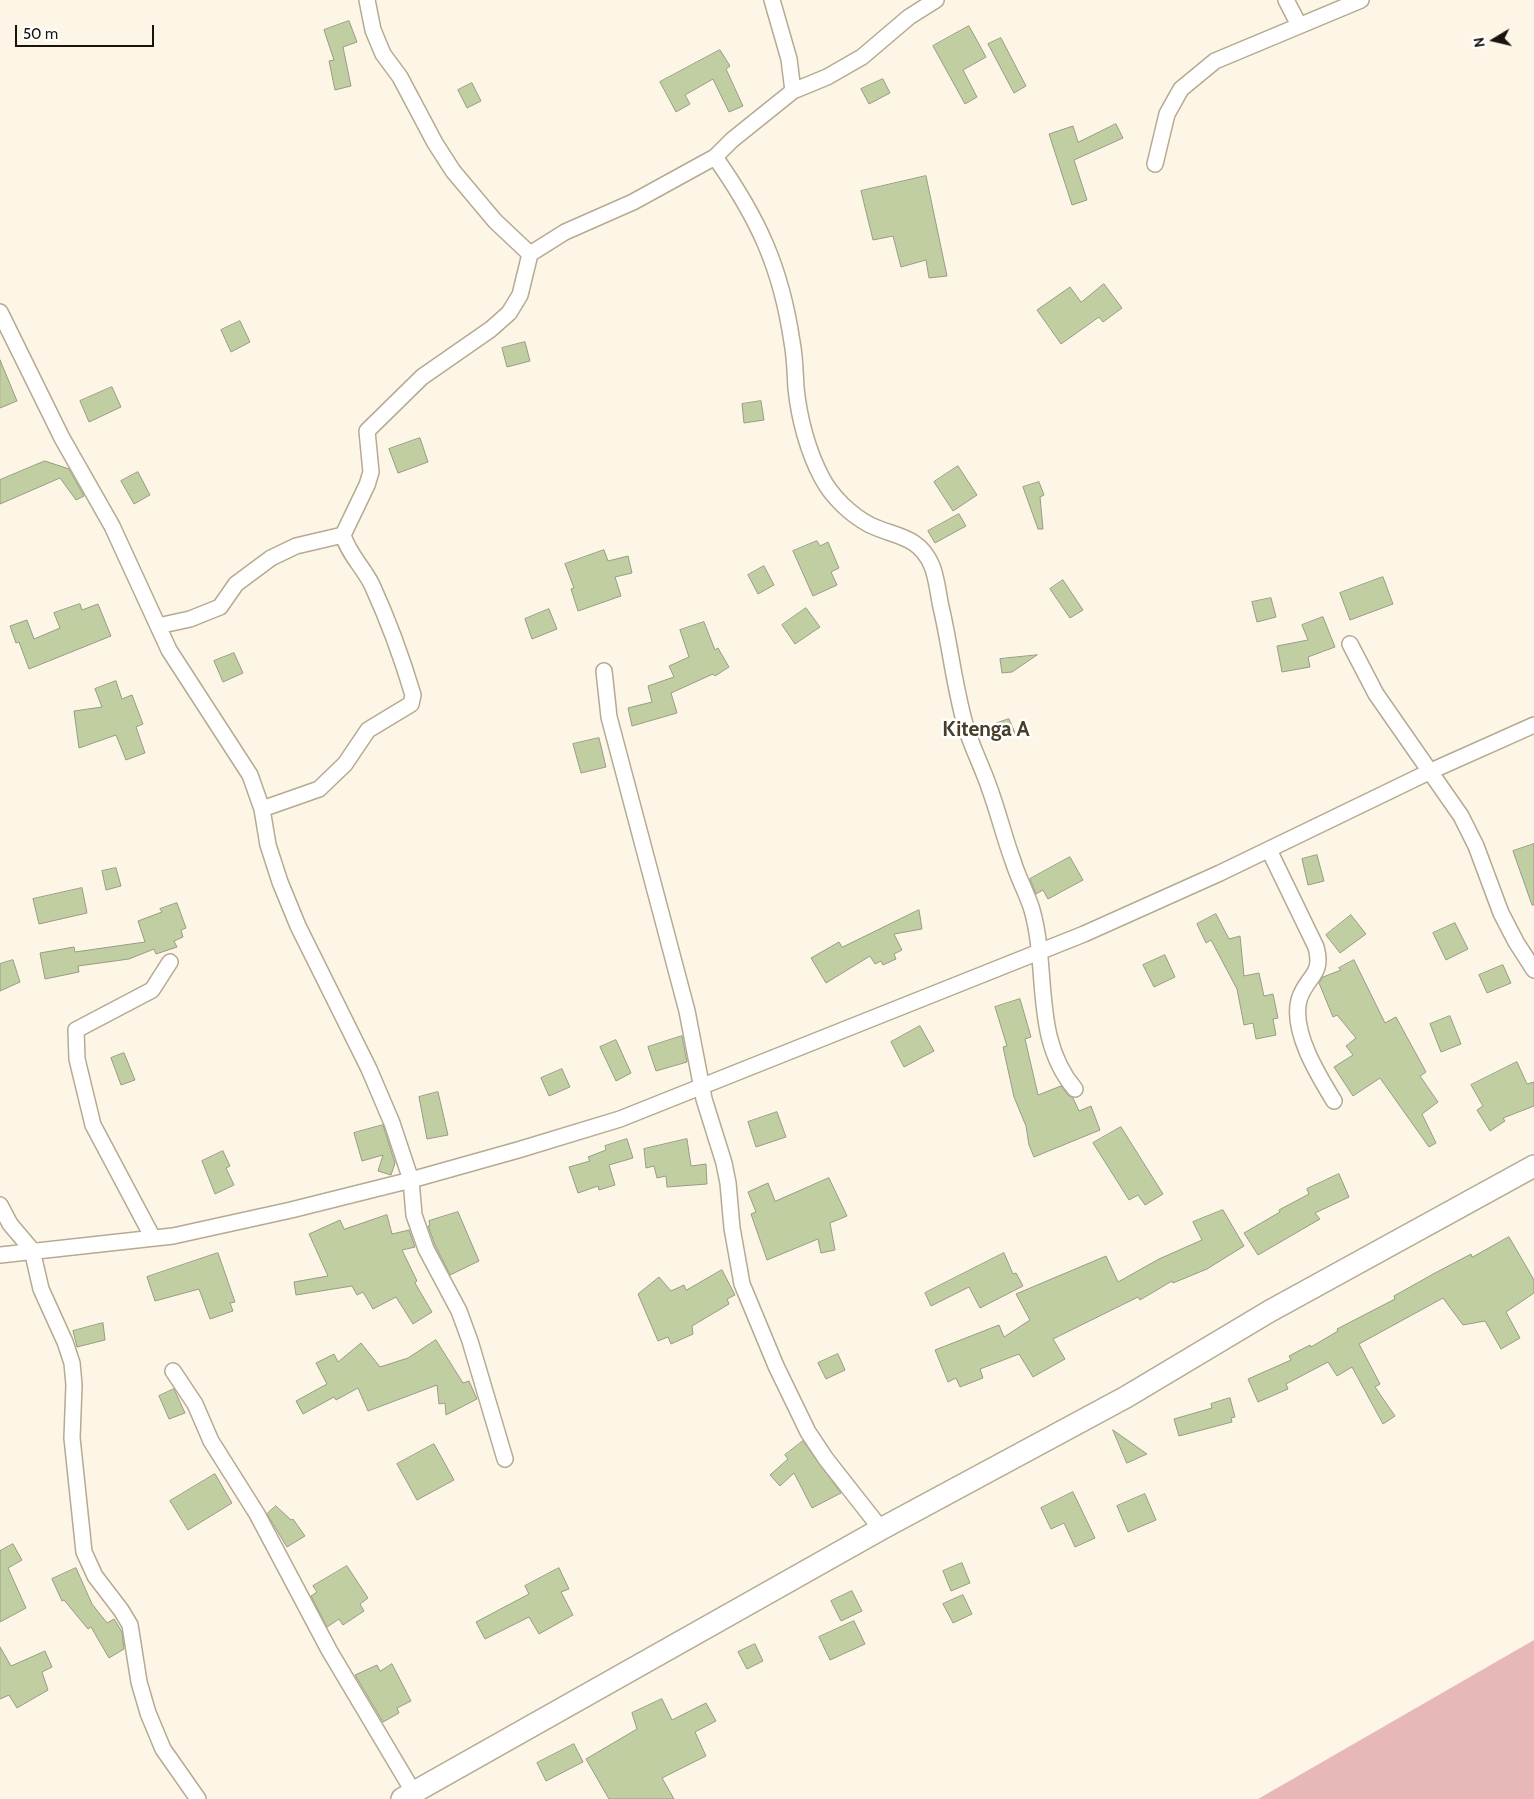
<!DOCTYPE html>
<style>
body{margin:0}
#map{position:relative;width:1534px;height:1799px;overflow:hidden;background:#fdf6e7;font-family:Cabin,sans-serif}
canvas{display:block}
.north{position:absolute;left:1469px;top:15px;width:50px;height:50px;-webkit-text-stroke:4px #fff;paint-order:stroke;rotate:261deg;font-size:14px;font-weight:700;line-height:20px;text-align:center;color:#18140b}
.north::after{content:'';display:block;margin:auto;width:18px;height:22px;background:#18140b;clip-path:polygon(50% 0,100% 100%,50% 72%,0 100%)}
.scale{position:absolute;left:15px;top:25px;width:139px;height:22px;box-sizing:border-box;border:2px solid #18140b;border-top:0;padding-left:6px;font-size:15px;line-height:18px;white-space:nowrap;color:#18140b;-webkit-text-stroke:4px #fff;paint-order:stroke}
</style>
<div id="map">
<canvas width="1534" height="1799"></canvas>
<div class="north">N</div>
<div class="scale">50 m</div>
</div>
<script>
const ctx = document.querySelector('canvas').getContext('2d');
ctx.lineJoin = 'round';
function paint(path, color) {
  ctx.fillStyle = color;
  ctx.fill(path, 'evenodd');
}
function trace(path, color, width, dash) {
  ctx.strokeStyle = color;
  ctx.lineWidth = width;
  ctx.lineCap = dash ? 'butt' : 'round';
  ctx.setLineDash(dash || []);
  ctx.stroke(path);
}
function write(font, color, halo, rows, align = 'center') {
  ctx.font = font + ' Cabin,sans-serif';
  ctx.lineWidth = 5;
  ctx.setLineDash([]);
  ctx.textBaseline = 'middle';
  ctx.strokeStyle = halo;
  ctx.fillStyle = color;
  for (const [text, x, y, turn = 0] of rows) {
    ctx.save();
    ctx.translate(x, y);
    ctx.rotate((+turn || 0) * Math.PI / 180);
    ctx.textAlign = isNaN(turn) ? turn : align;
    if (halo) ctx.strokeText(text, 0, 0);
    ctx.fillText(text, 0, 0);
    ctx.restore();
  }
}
const green = new Path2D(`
 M1534 1640V1799H1258Z`);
const building = new Path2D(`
 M349 21 357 42 343 47 351 86 335 90 329 61 334 60 324 30Z
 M969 26 986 57 963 70 977 97 965 104 933 46Z
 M1001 38 1026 86 1014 93 988 44Z
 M720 50 730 66 726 69 743 106 729 112 713 79 685 95 690 104 676 112 660 82Z
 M883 79 890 93 869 104 861 89Z
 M472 83 481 101 467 108 458 90Z
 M1116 124 1123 138 1074 160 1087 200 1072 205 1049 134 1073 126 1078 142Z
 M926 176 947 276 929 278 926 260 901 267 893 236 873 240 861 191Z
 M1104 284 1122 308 1103 322 1099 317 1061 344 1037 310 1070 287 1081 302Z
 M240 321 250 342 231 352 221 330Z
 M525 342 530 361 507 367 502 348Z
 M0 360 17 401 0 408Z
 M112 387 121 407 89 422 80 401Z
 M761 401 764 420 744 423 742 404Z
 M420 438 428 462 398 473 389 449Z
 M45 461 69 469 84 496 76 500 60 478 0 504V480Z
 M958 466 977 495 953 511 934 482Z
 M138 472 150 495 134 504 121 481Z
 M1039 482 1044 495 1040 497 1043 529H1038L1023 487Z
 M959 514 966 526 935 543 928 531Z
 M817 541 820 546 828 542 839 568 831 572 837 585 813 596 793 551Z
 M604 550 608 561 628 556 632 573 615 577 621 596 578 611 571 589 574 588 565 564Z
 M764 566 774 585 758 594 748 575Z
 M1383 577 1393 604 1350 620 1340 593Z
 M1063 580 1083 610 1070 618 1050 589Z
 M1271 598 1276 617 1257 622 1252 602Z
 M80 604 82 610 98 604 111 636 29 669 19 642 16 643 10 626 27 620 34 639 60 628 54 613Z
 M806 608 820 627 795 644 782 625Z
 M549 609 557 629 532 639 525 619Z
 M1323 617 1335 647 1308 657 1310 667 1282 672 1277 646 1308 640 1302 625Z
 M704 622 715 650 718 648 729 667 715 676 713 674 671 693 677 713 632 726 628 708 652 702 648 686 674 677 669 666 689 657 680 630Z
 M234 653 243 673 223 682 214 661Z
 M1037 655 1012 672 1002 673 1000 659Z
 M116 681 122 699 132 695 143 724 136 727 145 753 126 760 116 735 79 748 74 711 102 707 95 689Z
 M1009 719 1015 733 994 741 989 726Z
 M599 738 606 767 581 773 573 744Z
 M1534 844V905H1532L1513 851Z
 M1317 855 1324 881 1308 885 1302 859Z
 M1070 857 1083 880 1048 899 1043 890 1036 894 1030 879Z
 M116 868 121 886 106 890 102 871Z
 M82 888 87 913 39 924 33 899Z
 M177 903 186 928 181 930 183 937 174 941 177 947 156 954 154 949 129 959 78 966 79 972 45 979 40 953 74 947 75 952 145 942 138 921 162 912 160 909Z
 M919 910 922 929 894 934 902 950 894 954 896 959 883 965 881 961 875 964 870 956 826 983 811 958 839 942 842 947Z
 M1216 914 1229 939 1240 936 1244 976 1259 973 1264 996 1273 994 1278 1018 1273 1019 1276 1035 1256 1039 1253 1023 1244 1025 1237 989 1211 940 1206 943 1197 924Z
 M1351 915 1366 934 1340 953 1326 935Z
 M1455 923 1468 949 1446 960 1433 933Z
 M1165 955 1175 977 1154 987 1143 965Z
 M13 960 20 982 0 991V964Z
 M1354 960 1385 1023 1396 1017 1426 1072 1420 1076 1438 1102 1422 1114 1436 1143 1429 1147 1380 1078 1353 1096 1334 1067 1353 1055 1346 1046 1356 1038 1337 1015 1333 1017 1319 983 1323 977 1341 970 1339 968Z
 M1503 965 1511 983 1487 993 1479 975Z
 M1020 999 1031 1037 1025 1039 1038 1095 1061 1086 1068 1095 1073 1098 1079 1111 1091 1106 1100 1130 1034 1157 1029 1145 1026 1126 1014 1097 1003 1047 1007 1046 995 1007Z
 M1450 1016 1461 1044 1441 1052 1430 1024Z
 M920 1026 934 1051 904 1067 891 1042Z
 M682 1036 687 1062 656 1071 648 1047Z
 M616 1040 631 1073 616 1081 600 1047Z
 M124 1053 135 1080 121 1085 111 1058Z
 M1517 1062 1527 1084 1534 1082V1106L1503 1118 1505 1121 1490 1131 1477 1110 1483 1106 1471 1085Z
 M562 1069 570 1087 549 1096 541 1078Z
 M438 1092 448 1135 427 1139 419 1097Z
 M777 1112 786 1137 756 1147 748 1122Z
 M383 1125 395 1163 391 1175 378 1171 383 1155 362 1161 354 1133Z
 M1121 1127 1163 1194 1145 1205 1138 1195 1129 1200 1093 1143Z
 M627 1139 633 1158 609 1165 615 1185 599 1190 598 1186 578 1193 569 1167 590 1161 588 1157 606 1150 605 1146Z
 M687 1139 691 1166 706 1164 707 1184 667 1187 666 1176 657 1178 654 1166 646 1168 644 1149Z
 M223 1151 230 1166 226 1168 234 1185 215 1194 202 1161Z
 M1339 1174 1349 1197 1315 1213 1320 1219 1258 1255 1244 1233 1280 1212 1279 1210 1309 1194 1307 1189Z
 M829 1178 847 1216 830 1223 835 1250 821 1253 818 1239 767 1260 751 1214 756 1212 748 1192 768 1183 775 1201Z
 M1223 1210 1244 1246 1207 1269 1173 1283 1172 1281 1140 1300 1138 1297 1053 1339 1065 1359 1033 1377 1019 1354 980 1369 983 1378 960 1387 956 1378 948 1382 935 1350 999 1325 1004 1337 1030 1320 1016 1294 1106 1256 1118 1282 1159 1259 1202 1240 1193 1222Z
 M458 1212 479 1261 450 1275 435 1245 428 1226H430L429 1221Z
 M387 1215 392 1234 409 1230 415 1247 402 1250 417 1281 415 1283 432 1312 413 1324 396 1297 373 1309 363 1292 357 1295 352 1286 296 1295 294 1282 328 1276 309 1234 340 1220 344 1229Z
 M1509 1237 1534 1280V1293L1506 1312 1520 1338 1501 1349 1485 1321 1463 1325 1443 1298 1359 1344 1380 1384 1375 1387 1395 1416 1383 1424 1352 1367 1337 1376 1328 1362 1286 1384 1288 1389 1258 1402 1248 1379 1291 1360 1289 1356 1310 1345 1311 1347 1338 1331 1337 1329 1395 1299 1394 1296 1435 1273 1471 1254 1472 1257Z
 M218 1253 235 1302 230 1303 233 1311 210 1319 199 1289 155 1301 147 1277Z
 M1004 1253 1013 1274 1016 1273 1023 1286 980 1308 969 1287 931 1306 925 1293Z
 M722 1270 735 1295 727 1299 729 1304 692 1326 693 1334 671 1344 668 1337 658 1341 638 1294 659 1277 671 1291 684 1285 686 1290Z
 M103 1323 105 1340 77 1347 73 1331Z
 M436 1340 463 1383 469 1381 477 1399 446 1415 445 1403 439 1404 437 1385 368 1411 358 1388 336 1400 334 1397 303 1414 296 1401 327 1384 316 1363 334 1354 338 1362 361 1343 380 1367 408 1358Z
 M838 1354 845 1370 826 1379 818 1363Z
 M174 1389 185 1413 169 1419 159 1396Z
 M1230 1398 1235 1417 1231 1418 1232 1422 1179 1436 1174 1419 1212 1408 1211 1404Z
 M1113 1430 1147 1454 1127 1463Z
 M803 1441 841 1493 812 1508 794 1473 780 1486 770 1475 788 1459 785 1455Z
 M434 1444 454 1480 417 1500 397 1464Z
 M215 1474 232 1503 188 1530 170 1501Z
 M1073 1492 1095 1538 1075 1547 1064 1523 1051 1529 1041 1508Z
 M1145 1494 1156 1520 1128 1532 1117 1506Z
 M276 1506 291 1520 293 1519 305 1536 287 1547 267 1514Z
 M13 1544 22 1560 8 1568 26 1608 0 1622V1551Z
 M962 1563 970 1583 951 1591 943 1571Z
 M347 1566 368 1598 360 1604 364 1611 343 1625 339 1619 327 1627 311 1596 317 1592 313 1586Z
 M76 1568 92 1604 107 1623 114 1619 122 1632 124 1649 109 1658 91 1627 88 1629 64 1600 62 1601 52 1579Z
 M559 1568 569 1589 561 1592 573 1615 539 1634 529 1617 485 1639 476 1622 529 1594 525 1586Z
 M852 1591 862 1611 841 1621 831 1601Z
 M963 1595 972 1614 953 1623 943 1604Z
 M854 1621 865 1644 830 1660 819 1637Z
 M755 1644 763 1661 747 1669 738 1652Z
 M0 1647 11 1666 45 1651 52 1667 42 1672 48 1690 17 1708 9 1695 0 1699Z
 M392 1664 411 1701 397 1708 399 1713 383 1722 355 1675 377 1665 380 1671Z
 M662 1699 672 1720 706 1703 716 1721 695 1732 706 1756 662 1778 674 1799H609L586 1759 637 1729 632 1713Z
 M574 1744 583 1762 546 1781 537 1763Z`);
const street = new Path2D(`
 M367 0 373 30 383 54 400 77 435 143 453 171 495 221 530 254 565 232 633 202 715 157 732 140 793 91 827 77 862 57 909 17 936 0
 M772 0 789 59 793 91
 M1286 0 1299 25
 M715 157C758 218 781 267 792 342 795 357 795 373 796 388 799 418 808 452 822 478 832 497 851 515 870 525 895 537 919 535 932 566 937 579 938 593 941 607 950 645 954 685 965 724 971 746 982 766 989 787 998 811 1004 837 1013 861 1018 878 1027 893 1032 910 1049 969 1032 1039 1075 1089
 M1155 164 1167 114 1181 89 1215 61 1361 0
 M0 312 62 438 112 526 169 650 250 775 262 809 268 845 280 882 298 926 369 1069 392 1123 411 1180 414 1215 426 1249 459 1311 470 1341 505 1459
 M158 626 190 619 220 607 236 584 271 558 296 546 343 535
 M1350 644 1376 694 1461 816 1476 846 1501 913 1516 942 1534 970
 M604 671 609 717 687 1011 704 1099 724 1163 728 1183 732 1228 742 1284 776 1366 808 1432 826 1459 881 1529
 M262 809 319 789 345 764 368 730 411 704 413 695C402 658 388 620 372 585 363 567 348 553 343 535L367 485 371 472 367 431 422 377 491 329 509 313 520 295 530 254
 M1269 850 1316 947C1324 976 1306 976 1299 1000 1291 1031 1318 1075 1334 1101
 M0 1205 10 1224 32 1250 41 1289 65 1342 72 1363 74 1385 72 1438 84 1552 95 1576 121 1610 130 1625 139 1682 148 1713 163 1749 198 1799
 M153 1238 93 1125 77 1059 76 1030 152 990 170 962
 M0 1255 173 1236 291 1210 411 1180 518 1150 620 1119 1084 934 1220 873 1431 771 1534 725
 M173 1371 195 1404 211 1441 257 1514 329 1650 414 1793`);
const secondary = new Path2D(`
 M402 1799 881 1529 1126 1397 1270 1311 1534 1166`);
const quarterNames = [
 ["Kitenga A",986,730]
];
paint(green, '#e8b8b9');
paint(building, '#c1cea1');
trace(building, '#969d84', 1);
trace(street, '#b5aa92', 18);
trace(secondary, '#b5aa92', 24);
trace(street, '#fff', 15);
trace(secondary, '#fff', 21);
write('bold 21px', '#473d29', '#fff', quarterNames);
</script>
